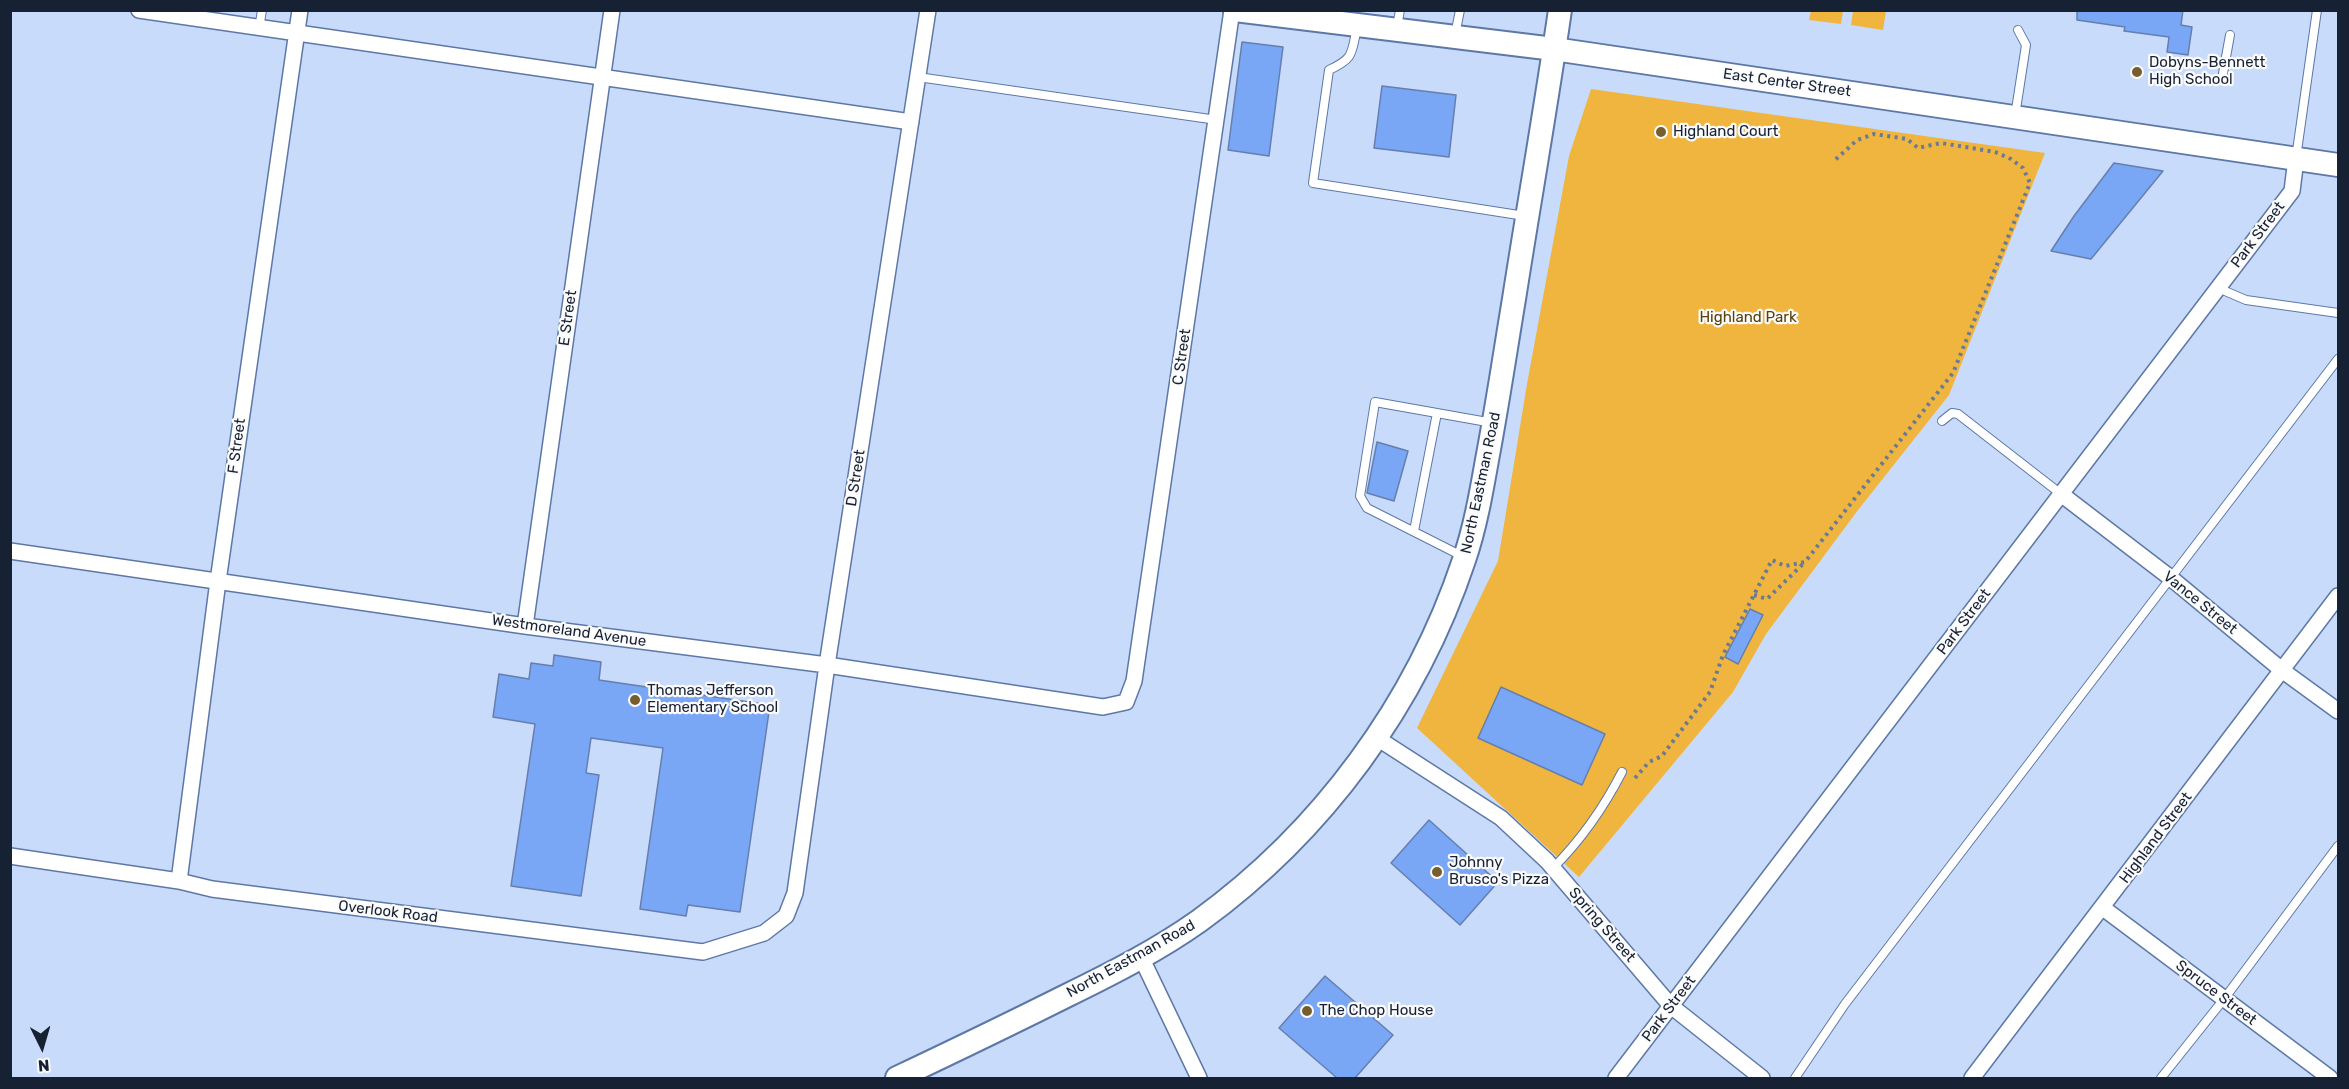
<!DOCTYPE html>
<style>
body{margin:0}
#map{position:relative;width:2349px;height:1089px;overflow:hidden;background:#c9dbfa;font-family:Rubik,sans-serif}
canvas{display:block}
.frame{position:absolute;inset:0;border:12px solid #162134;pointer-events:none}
.north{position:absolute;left:12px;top:1017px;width:60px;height:60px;-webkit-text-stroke:4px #fbfbfb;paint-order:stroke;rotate:175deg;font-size:16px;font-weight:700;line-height:24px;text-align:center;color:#162134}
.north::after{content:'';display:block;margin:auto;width:21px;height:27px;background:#162134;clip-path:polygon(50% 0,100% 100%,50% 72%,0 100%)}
</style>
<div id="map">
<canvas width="2349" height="1089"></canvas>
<div class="frame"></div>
<div class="north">N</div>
</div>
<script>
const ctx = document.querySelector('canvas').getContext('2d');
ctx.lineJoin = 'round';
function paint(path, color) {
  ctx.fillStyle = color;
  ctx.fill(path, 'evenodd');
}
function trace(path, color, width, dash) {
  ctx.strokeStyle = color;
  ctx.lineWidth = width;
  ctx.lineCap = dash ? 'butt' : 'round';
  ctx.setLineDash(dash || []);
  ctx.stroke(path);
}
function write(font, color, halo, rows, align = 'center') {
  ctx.font = font + ' Rubik,sans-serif';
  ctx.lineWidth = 4.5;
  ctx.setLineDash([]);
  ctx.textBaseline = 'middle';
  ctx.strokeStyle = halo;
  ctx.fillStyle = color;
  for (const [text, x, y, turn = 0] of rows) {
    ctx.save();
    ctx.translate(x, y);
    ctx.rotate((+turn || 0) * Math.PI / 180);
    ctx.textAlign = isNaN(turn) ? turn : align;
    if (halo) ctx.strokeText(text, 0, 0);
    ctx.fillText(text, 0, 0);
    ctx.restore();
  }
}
const green = new Path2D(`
 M1811 11H1843L1841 24 1809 20Z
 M1853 11H1886L1883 30 1851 25Z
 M1591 89 2045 153 1949 395 1858 510 1766 634 1733 692 1579 877 1417 728 1498 561 1527 384 1569 156Z`);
const building = new Path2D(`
 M2077 10H2183L2181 25 2192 27 2188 55 2167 52 2169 37 2124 31 2125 27 2077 20Z
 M1242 42 1283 47 1269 156 1228 150Z
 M1382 86 1456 95 1449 157 1374 148Z
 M2114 163 2163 171 2091 259 2051 251 2074 216Z
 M1377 442 1408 451 1394 501 1367 493Z
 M1750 609 1763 615 1738 664 1725 657Z
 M554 655 601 662 599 680 770 705 740 912 688 905 686 916 640 909 663 748 591 738 586 773 599 775 581 896 511 886 535 724 493 717 499 674 529 679 531 663 553 666Z
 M1501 687 1605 734 1582 785 1478 738Z
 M1429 820 1498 882 1460 925 1391 863Z
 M1325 976 1393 1035 1355 1078H1337L1279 1028Z`);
const path = new Path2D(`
 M1754 595 1767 599 1805 562
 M1635 778 1649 762 1662 756 1710 692 1723 655 1772 560 1785 566 1805 562 1953 373 2030 183 2023 168 2011 159 1995 152 1941 143 1918 148 1907 139 1874 134 1857 140 1833 162`);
const lane = new Path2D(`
 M1397 27 1400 10
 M1357 28C1351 53 1355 58 1329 70L1313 183 1525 216
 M259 29 262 10
 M1455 35 1460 10
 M918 77 1217 120
 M2222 79 2230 35
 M2015 116 2026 45 2018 30
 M2296 158 2317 10
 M2218 288 2246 300 2338 313
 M1942 421 1952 413 1958 414 2061 494
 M1414 531 1437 413
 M1462 556 1367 508 1360 496 1375 402 1493 423
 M1553 868C1581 840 1604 807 1622 772
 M1795 1078 1845 1004 2338 359
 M2161 1078 2224 999 2338 846`);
const street = new Path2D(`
 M139 10 911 122
 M2061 494 2172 579 2283 671 2338 711
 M10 551 525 626 827 665 1103 707 1126 702 1134 681 1232 10
 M525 626 612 10
 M1377 738 1501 818 1547 861 1671 1006 1762 1078
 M10 856 179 881 212 889 703 952 764 933 786 916 795 893 827 665 928 10
 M179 881 218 581 300 10
 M2103 908 2330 1078
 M1141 957 1199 1078
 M1616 1078 2292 191 2296 159
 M1972 1078 2338 596`);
const secondary = new Path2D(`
 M1235 10 1554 49 2338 165
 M897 1078C954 1051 1012 1023 1068 995 1113 973 1158 950 1199 921 1322 832 1416 704 1464 560 1475 528 1481 494 1487 460 1497 407 1505 353 1514 299 1529 203 1546 107 1560 10`);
const markers = [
 [2137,72,6,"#775e2f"],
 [1661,132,6,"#775e2f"],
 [635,700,6,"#775e2f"],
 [1437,872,6,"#775e2f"],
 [1307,1011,6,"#775e2f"]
];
const poiNames = [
 ["Dobyns-Bennett",2149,63],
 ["High School",2149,80],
 ["Highland Court",1673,132],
 ["Thomas Jefferson",647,691],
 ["Elementary School",647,708],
 ["Johnny",1449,863],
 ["Brusco's Pizza",1449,880],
 ["The Chop House",1319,1011]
];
const streetNames = [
 ["East Center Street",1787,83,8],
 ["Park Street",2258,235,-53],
 ["E Street",568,318,-82],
 ["C Street",1182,357,-82],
 ["F Street",237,446,-82],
 ["D Street",856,478,-81],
 ["North Eastman Road",1481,483,-78],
 ["Vance Street",2200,603,39],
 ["Park Street",1964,622,-53],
 ["Westmoreland Avenue",569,631,8],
 ["Highland Street",2156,838,-53],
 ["Overlook Road",388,912,7],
 ["Spring Street",1602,925,49],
 ["North Eastman Road",1131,959,-29],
 ["Spruce Street",2216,993,37],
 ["Park Street",1669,1009,-53]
];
const parkNames = [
 ["Highland Park",1748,318]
];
paint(green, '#efb53e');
paint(building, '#79a6f5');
trace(building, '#647faf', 1.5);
trace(lane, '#5d78a7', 10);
trace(street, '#5d78a7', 18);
trace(secondary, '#5d78a7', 26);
trace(path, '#6b7a92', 4, [3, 4.5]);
trace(lane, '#fff', 8);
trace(street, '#fff', 15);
trace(secondary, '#fff', 22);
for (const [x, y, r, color] of markers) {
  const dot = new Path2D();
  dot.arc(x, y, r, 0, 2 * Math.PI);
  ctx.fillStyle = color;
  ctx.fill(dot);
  trace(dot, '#fbfbfb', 2);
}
write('15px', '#162134', '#fbfbfb', poiNames, 'left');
write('15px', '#162134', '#fbfbfb', streetNames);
write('15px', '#593f08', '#fbfbfb', parkNames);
</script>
